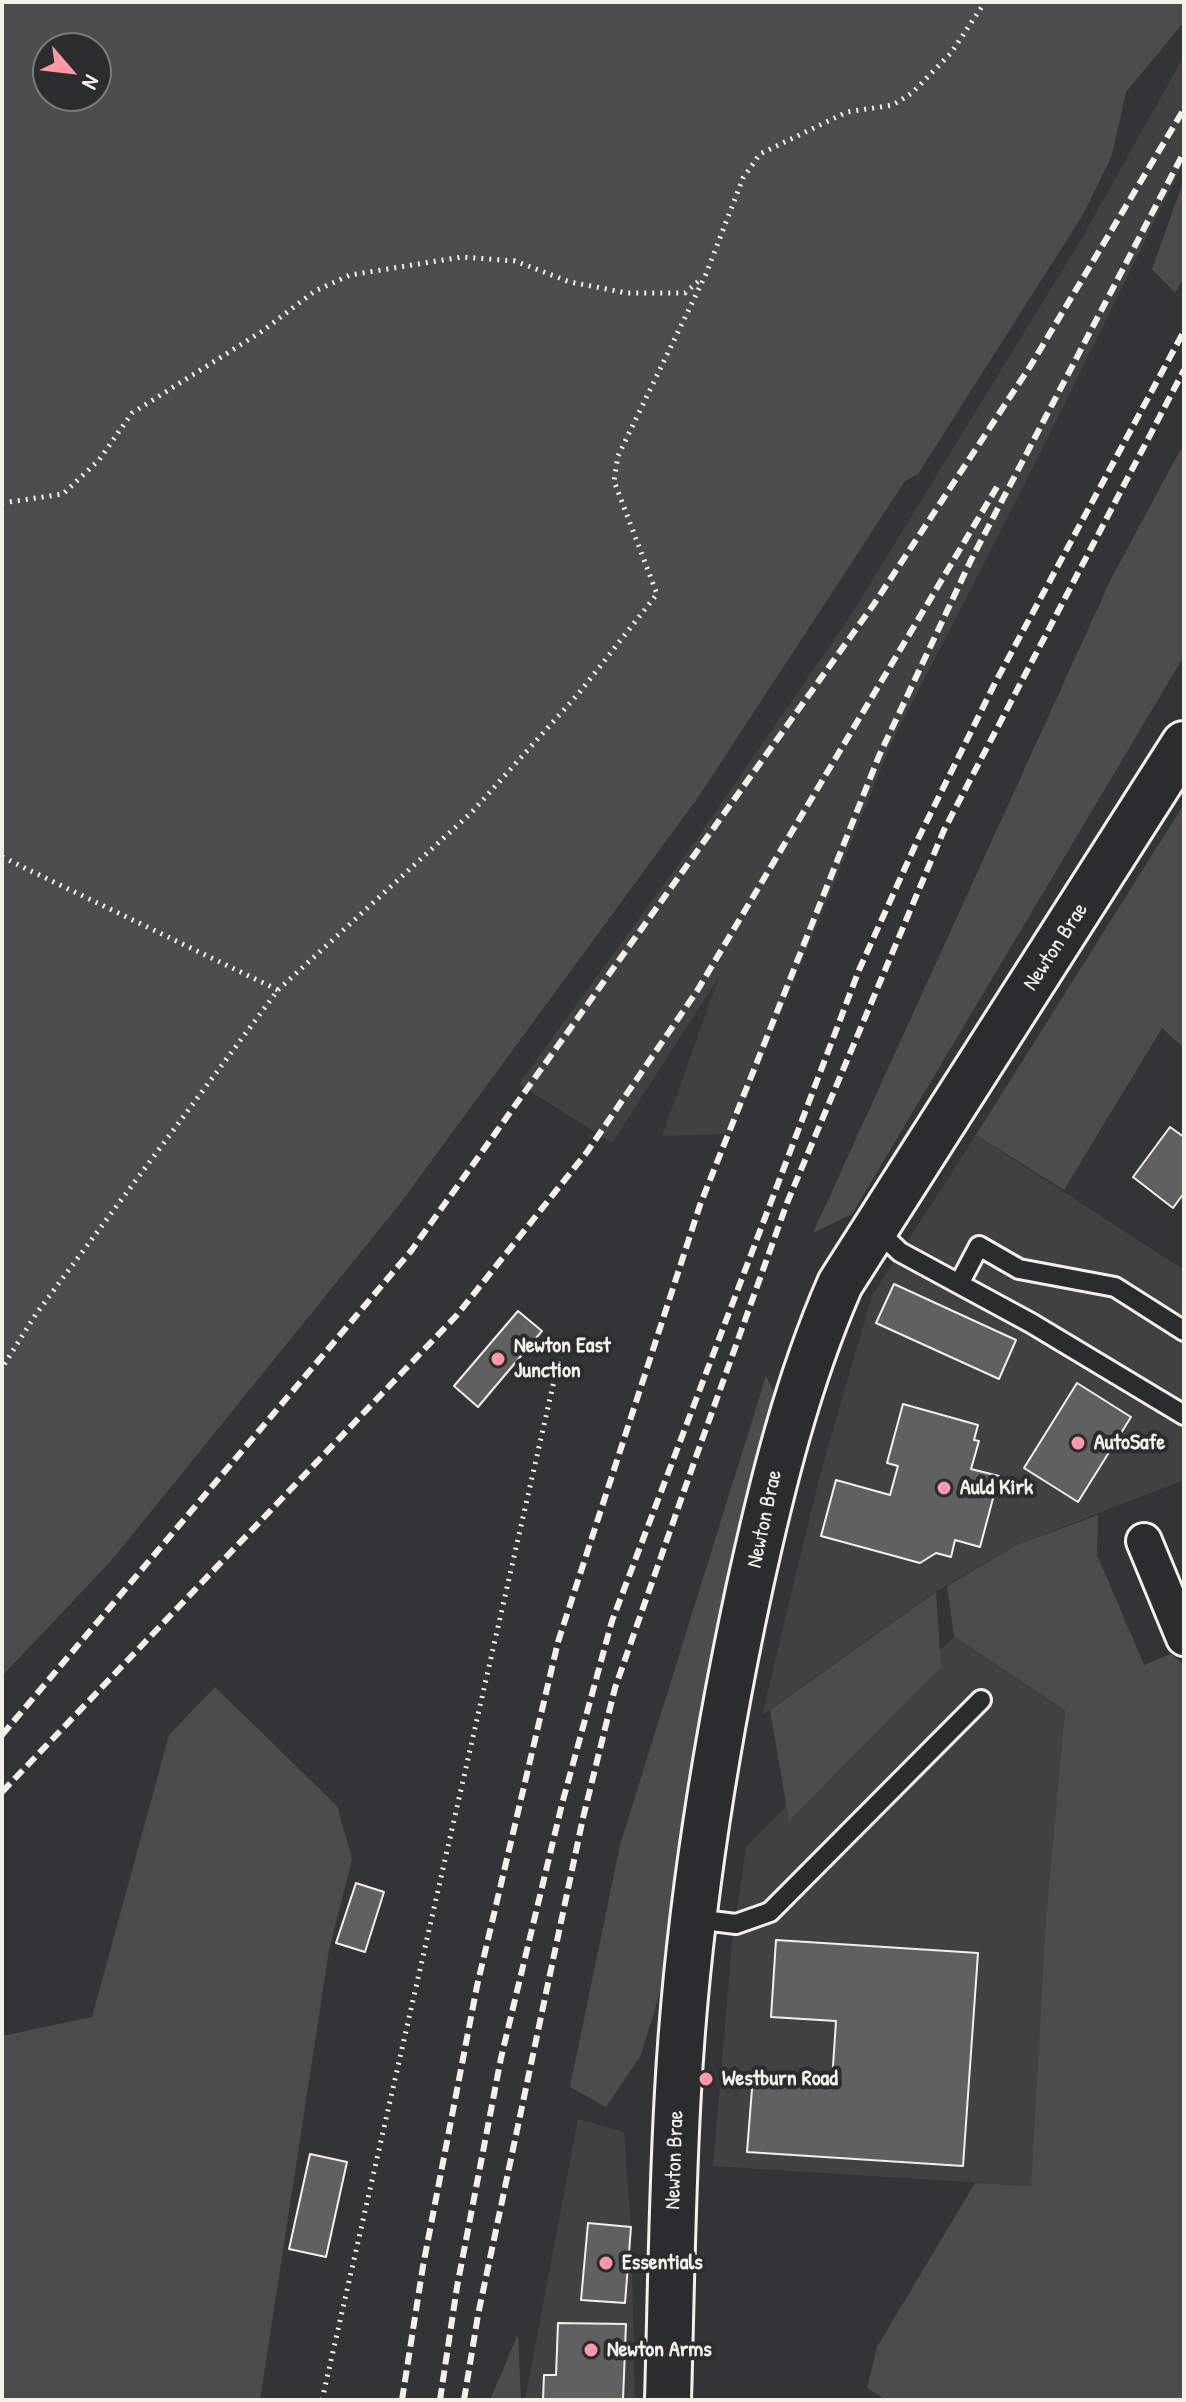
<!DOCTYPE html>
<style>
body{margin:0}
#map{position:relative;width:1186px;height:2402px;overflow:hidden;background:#323535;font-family:"Patrick Hand",sans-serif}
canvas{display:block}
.frame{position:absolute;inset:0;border:4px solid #f4f1e8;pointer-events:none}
.north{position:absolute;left:32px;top:32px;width:80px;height:80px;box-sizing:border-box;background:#2a2d2e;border:2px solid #7b7b78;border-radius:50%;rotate:118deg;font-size:22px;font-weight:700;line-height:32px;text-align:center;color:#f4f1e8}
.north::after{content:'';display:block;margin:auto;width:28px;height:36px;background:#ff9aa2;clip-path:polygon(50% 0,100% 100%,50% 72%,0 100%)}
</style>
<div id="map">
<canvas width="1186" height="2402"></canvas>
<div class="frame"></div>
<div class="north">N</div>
</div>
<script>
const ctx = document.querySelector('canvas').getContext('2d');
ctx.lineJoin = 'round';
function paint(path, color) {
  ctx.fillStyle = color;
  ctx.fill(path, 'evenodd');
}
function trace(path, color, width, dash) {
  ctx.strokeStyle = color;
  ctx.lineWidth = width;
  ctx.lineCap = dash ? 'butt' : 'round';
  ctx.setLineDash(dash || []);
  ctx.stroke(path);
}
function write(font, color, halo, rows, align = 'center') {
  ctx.font = font + ' "Patrick Hand",sans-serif';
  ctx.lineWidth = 8;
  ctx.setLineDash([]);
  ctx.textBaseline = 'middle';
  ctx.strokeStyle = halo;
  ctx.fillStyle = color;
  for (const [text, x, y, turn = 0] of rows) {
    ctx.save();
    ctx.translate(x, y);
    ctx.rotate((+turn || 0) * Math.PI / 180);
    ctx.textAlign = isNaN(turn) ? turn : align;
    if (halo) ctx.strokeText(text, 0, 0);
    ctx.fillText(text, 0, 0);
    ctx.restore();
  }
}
const built = new Path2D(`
 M1184 56V162L1039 456 893 740 731 1134 662 1136 719 977 612 1143 519 1084 696 840 851 615 1082 238Z
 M976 1135 1184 1270V1480L1019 1544 935 1592 762 1715 821 1471 872 1296Z
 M954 1636 1065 1710 1046 1917 1031 2186 713 2166 732 1944 746 1847Z
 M578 2119 624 2132 631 2227 635 2400H525Z`);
const green = new Path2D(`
 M2 2H1184V22L1126 92 1112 155 1084 213 918 474 905 481 699 796 399 1205 111 1561 2 1676ZM48 48H96V96H48Z
 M1184 180V277L1175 293 1152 269Z
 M1184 443V656L852 1214 813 1233 1111 579Z
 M1184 804V1048L1162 1028 1064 1190 976 1135Z
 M766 1376 779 1403 667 1969 641 2055 606 2107 570 2087 620 1845Z
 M1098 1515 1097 1555 1144 1665 1171 1654 1184 1665V2400H887L867 2388 877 2347 975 2183 1031 2186 1046 1917 1065 1710 954 1636 947 1586 1019 1544Z
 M936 1592 941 1667 789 1821 770 1710Z
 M215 1687 337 1806 352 1859 329 1950 260 2400H2V2036L92 2017 169 1735Z
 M518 2334 521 2400H490Z`);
const building = new Path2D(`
 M1170 1127 1184 1137V1193L1173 1208 1133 1177Z
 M894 1284 1016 1340 999 1379 876 1323Z
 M518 1311 542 1331 478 1407 454 1386Z
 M1077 1383 1131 1417 1078 1502 1024 1468Z
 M903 1404 978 1425 974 1440 979 1441 971 1469 999 1476 980 1547 955 1540 951 1557 936 1553 920 1563 821 1536 836 1480 890 1495 898 1466 887 1463Z
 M356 1883 384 1892 365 1952 336 1943Z
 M776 1940 978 1953 963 2166 747 2152 753 2076 832 2081 836 2021 771 2017Z
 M310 2154 347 2162 326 2257 289 2249Z
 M588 2223 631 2227 625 2303 581 2300Z
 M558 2323 626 2324 623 2400H543L544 2375H556Z`);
const path = new Path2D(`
 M2 503 63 494 99 460 132 413 261 332 315 291 350 275 462 257 515 261 570 282 627 293H685L702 278
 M2 857 278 990 36 1314 2 1368
 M278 990 472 812 579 693 657 594 614 481 618 456 706 274 743 178 760 154 847 112 893 105 912 93 951 53 985 2
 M322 2400 562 1346`);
const service = new Path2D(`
 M876 1229 900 1252 1031 1323 1184 1415
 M959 1284 979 1246 1019 1269 1115 1287 1184 1331
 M695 1919 736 1924 770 1912 981 1700`);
const minor = new Path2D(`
 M1144 1541 1184 1638`);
const tertiary = new Path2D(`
 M668 2400C671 2297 672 2195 678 2092 687 1924 714 1754 749 1590 772 1485 797 1383 840 1284L1184 744`);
const rail = new Path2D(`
 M2 1735 411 1251 874 604 1031 365 1184 109
 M2 1792 457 1315 587 1152 697 991 997 487
 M402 2400 423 2266 477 1986 558 1642 700 1205 879 756 971 560 1184 152
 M440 2400 457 2287 501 2058 562 1804 612 1621 859 970 919 837 995 683 1184 331
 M464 2400 478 2315 583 1818 615 1688 697 1454 787 1203 944 830 1184 370`);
const markers = [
 [498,1359,8,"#ff9aa2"],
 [1078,1443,8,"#ff9aa2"],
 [944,1488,8,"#ff9aa2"],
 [706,2079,8,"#ff9aa2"],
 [606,2263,8,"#ff9aa2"],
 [591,2350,8,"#ff9aa2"]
];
const streetNames = [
 ["Newton Brae",1056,947,-57],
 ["Newton Brae",765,1519,-78],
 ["Newton Brae",675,2160,-88]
];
const poiNames = [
 ["Newton East",514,1346],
 ["Junction",514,1371],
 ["AutoSafe",1094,1443],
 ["Auld Kirk",960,1488],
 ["Westburn Road",722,2079],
 ["Essentials",622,2263],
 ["Newton Arms",607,2350]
];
paint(built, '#404242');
paint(green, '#4b4d4c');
paint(building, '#5f605f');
trace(building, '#f4f1e8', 2);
trace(service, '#f4f1e8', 24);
trace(minor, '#f4f1e8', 40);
trace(tertiary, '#f4f1e8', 50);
trace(path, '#f4f1e8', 5, [2, 6]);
trace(service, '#2a2d2e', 18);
trace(minor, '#2a2d2e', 34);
trace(tertiary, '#2a2d2e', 44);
trace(rail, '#f4f1e8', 6, [12, 6]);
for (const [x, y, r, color] of markers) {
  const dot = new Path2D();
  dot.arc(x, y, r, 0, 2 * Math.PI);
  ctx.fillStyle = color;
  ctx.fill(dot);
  trace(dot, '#2a2d2e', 3);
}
write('22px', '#f4f1e8', '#2a2d2e', streetNames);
write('bold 22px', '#f4f1e8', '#2a2d2e', poiNames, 'left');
</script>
